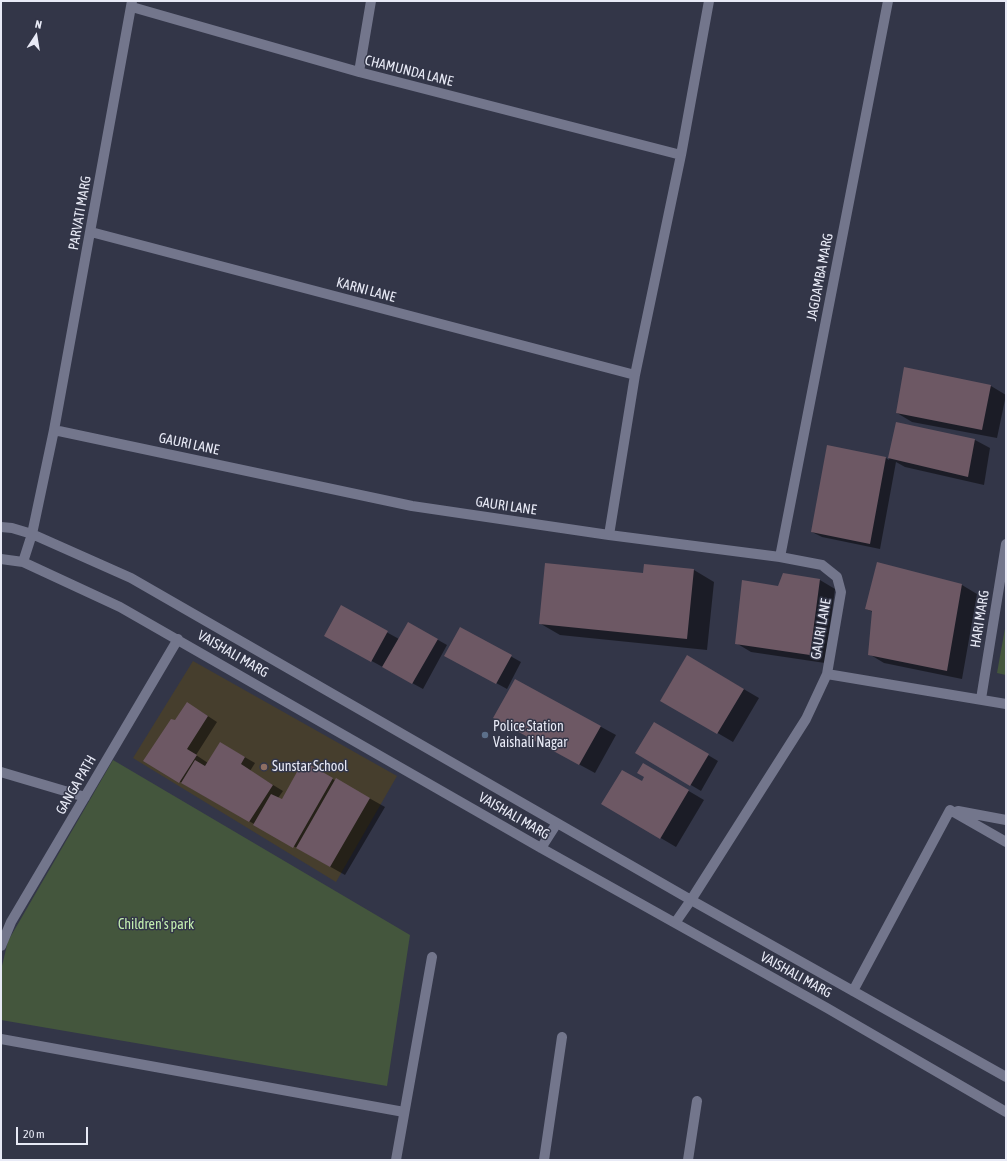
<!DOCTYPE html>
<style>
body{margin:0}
#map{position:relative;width:1007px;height:1161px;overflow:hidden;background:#333648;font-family:"Asap Condensed",sans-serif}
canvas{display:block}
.frame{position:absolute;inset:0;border:2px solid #e8eaf6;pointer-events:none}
.north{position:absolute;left:16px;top:16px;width:40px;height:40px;-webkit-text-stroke:3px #333648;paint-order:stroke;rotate:12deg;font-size:11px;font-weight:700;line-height:16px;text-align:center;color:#e8eaf6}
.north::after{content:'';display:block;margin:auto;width:14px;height:18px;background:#e8eaf6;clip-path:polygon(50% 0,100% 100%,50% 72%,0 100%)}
.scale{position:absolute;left:16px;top:1127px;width:72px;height:18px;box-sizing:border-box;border:2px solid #e8eaf6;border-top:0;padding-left:5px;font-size:12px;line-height:14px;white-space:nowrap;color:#e8eaf6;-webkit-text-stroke:3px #333648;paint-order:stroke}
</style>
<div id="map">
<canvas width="1007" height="1161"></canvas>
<div class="frame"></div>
<div class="north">N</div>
<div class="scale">20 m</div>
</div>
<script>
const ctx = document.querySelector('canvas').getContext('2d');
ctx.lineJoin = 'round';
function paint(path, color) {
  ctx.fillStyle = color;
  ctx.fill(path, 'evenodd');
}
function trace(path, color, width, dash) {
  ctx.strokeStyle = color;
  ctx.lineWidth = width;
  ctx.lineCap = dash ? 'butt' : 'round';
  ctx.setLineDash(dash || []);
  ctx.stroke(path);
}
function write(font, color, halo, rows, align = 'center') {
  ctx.font = font + ' "Asap Condensed",sans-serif';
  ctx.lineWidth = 3;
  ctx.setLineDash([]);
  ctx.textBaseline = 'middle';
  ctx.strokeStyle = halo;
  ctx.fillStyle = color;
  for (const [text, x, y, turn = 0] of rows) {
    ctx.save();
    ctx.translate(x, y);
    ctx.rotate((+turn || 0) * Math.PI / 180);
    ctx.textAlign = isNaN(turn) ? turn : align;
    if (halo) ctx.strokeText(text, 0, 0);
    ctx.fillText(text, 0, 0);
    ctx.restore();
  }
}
const education = new Path2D(`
 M193 661 397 776 336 882 133 758Z`);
const green = new Path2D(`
 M1006 623V675L997 673Z
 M113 760 410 935 387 1086 1 1020V970L8 941Z`);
const shadow = new Path2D(`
 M991 386 1006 395 997 438 912 422 897 413Z
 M897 423 975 440 990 448 984 485 905 467 896 462 880 549 822 537 812 532 828 446 886 458 889 460Z
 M877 564 962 585 977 594 962 679 884 663 869 654 873 612 866 609Z
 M694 570 714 582 707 650 560 635 541 624 644 574Z
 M820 580 835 589 825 663 751 652 736 643 779 587Z
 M341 607 399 639 408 623 447 645 423 689 335 641Z
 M460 628 521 662 507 689 456 661Z
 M687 656 759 698 733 742 661 700Z
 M515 680 616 735 595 773 510 727Z
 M197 709 217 722 196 755 208 763 220 743 255 763 250 771 283 791 278 798 282 801 304 763 336 781 337 780 385 807 345 875 190 788 145 760 176 721Z
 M654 723 718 761 701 791 637 753Z
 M643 764 704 800 676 847 603 804 642 783 646 777Z`);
const building = new Path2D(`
 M904 367 991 385 982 430 896 413Z
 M896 422 975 439 968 477 888 458Z
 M827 445 886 457 870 544 811 532Z
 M877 562 962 584 947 671 868 655 872 611 865 609Z
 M545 563 643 573 644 564 694 569 687 639 539 624Z
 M783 573 820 579 810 655 735 644 742 580 778 586Z
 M341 605 388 631 371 662 324 636Z
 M408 622 438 639 412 684 382 667Z
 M460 627 512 655 496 684 444 656Z
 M687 655 744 689 717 734 660 701Z
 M515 679 601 726 579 765 493 718Z
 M187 702 208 716 187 749 197 755 179 783 143 761 171 719 175 720Z
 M654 722 709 754 690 786 635 753Z
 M220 742 245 757 241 764 273 785 249 822 181 783 195 760 205 766Z
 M303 761 333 778 293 848 253 825 271 794 282 799Z
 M643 763 689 790 660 839 601 804 622 770 642 781 644 777 637 773Z
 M336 778 370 798 330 867 296 848Z`);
const minor = new Path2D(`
 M132 7 359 72 681 155
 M359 72 371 1
 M91 232 635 375
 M54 430 132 1
 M1 527 12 528 32 534 131 578 691 900 1006 1077
 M609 535 635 375 681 155 709 1
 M780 557 888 1
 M1 559 23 562 120 607 541 848 827 1008 1006 1112
 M23 562 32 534 54 430 412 506 609 535 780 557 822 565 837 577 841 592 827 674 806 719 691 900 675 923
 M827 674 1006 704
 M981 699 1006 544
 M1 772 85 797
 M958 811 1006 820
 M541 848 557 823
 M1 946 11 922 178 639
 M853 991 950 810 1006 842
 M1 1039 404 1112
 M396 1160 432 957
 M544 1160 562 1037
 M688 1160 697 1101`);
const markers = [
 [485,735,4,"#5c6f8a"],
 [264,767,4,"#8d6e63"]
];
const streetNames = [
 ["CHAMUNDA LANE",409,71,14],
 ["PARVATI MARG",80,213,-80],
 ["JAGDAMBA MARG",820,277,-79],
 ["KARNI LANE",366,290,15],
 ["GAURI LANE",189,444,12],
 ["GAURI LANE",506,506,8],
 ["HARI MARG",980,619,-81],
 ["GAURI LANE",821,629,-80],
 ["VAISHALI MARG",233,654,30],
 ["GANGA PATH",76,785,-60],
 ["VAISHALI MARG",514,816,30],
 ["VAISHALI MARG",796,975,29]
];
const poiNames = [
 ["Police Station",493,727],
 ["Vaishali Nagar",493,743],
 ["Sunstar School",272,767]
];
const parkNames = [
 ["Children's park",156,925]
];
paint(education, '#463e2d');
paint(green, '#44563d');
paint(shadow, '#0007');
paint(building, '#6d5864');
trace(minor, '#73768c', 10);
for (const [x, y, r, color] of markers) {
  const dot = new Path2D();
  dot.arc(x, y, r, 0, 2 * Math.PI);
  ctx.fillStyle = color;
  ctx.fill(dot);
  trace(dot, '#333648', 1.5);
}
write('14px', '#e8eaf6', '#333648', streetNames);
write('14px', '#e8eaf6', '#333648', poiNames, 'left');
write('14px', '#c3eeb0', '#333648', parkNames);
</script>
